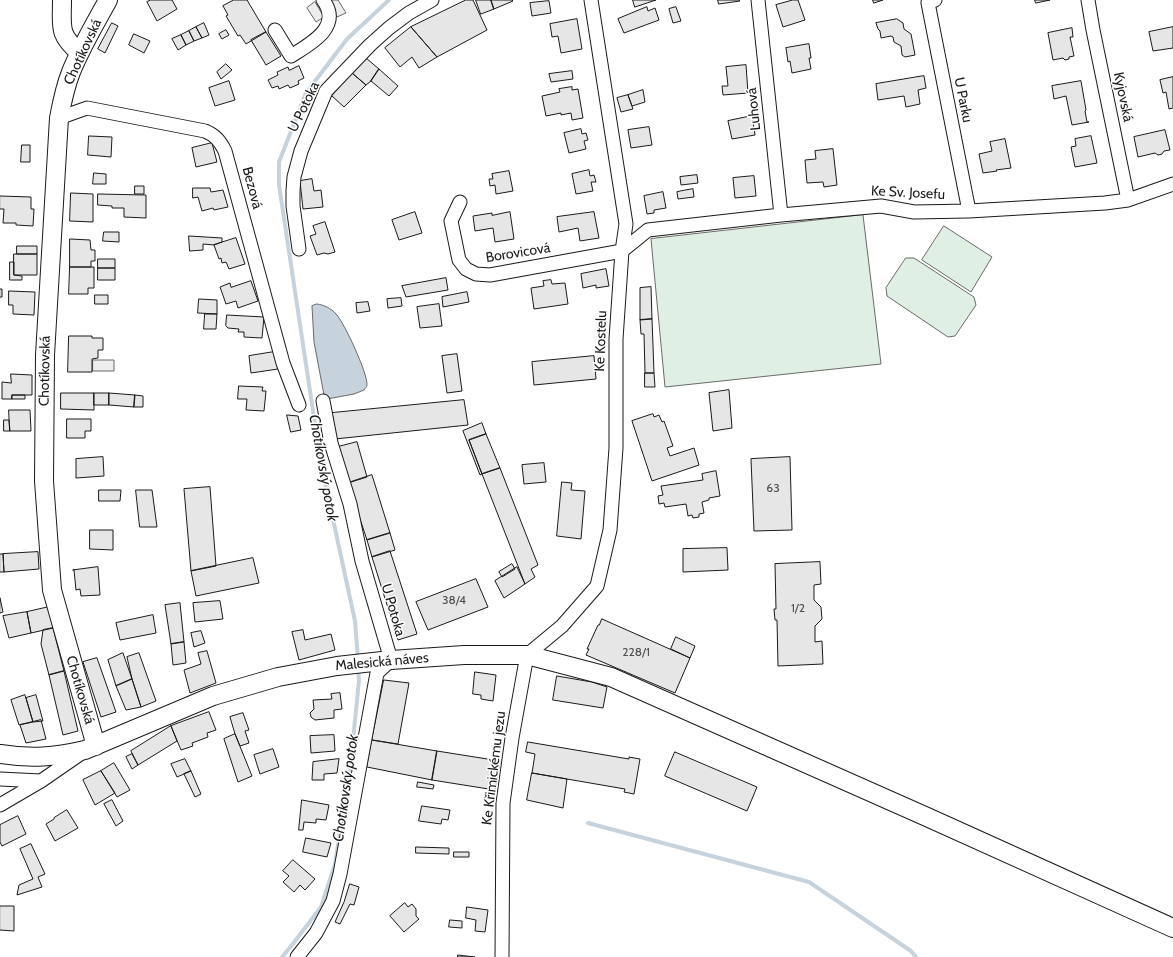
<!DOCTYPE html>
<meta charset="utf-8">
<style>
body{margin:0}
canvas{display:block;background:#fff}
</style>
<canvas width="1173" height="957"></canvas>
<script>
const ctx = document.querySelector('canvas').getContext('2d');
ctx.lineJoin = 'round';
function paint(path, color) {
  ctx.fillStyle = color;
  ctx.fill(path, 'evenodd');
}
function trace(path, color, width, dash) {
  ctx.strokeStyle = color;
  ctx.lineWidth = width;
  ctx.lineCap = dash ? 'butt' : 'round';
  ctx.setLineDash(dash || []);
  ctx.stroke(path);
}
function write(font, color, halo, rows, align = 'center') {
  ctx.font = font + ' Cabin,sans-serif';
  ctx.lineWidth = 3;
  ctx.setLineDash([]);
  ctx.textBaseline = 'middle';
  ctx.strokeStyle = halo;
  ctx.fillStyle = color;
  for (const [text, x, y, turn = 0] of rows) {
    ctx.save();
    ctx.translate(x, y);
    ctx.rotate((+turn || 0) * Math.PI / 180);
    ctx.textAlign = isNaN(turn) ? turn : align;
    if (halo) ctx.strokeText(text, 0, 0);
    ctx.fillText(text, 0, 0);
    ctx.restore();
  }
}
const green = new Path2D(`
 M863 215 881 364 665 387 651 239Z
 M944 226 992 257 971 292 922 260Z
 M906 258H914L974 297 976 305 955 336 948 337 887 296 886 288Z`);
const parking = new Path2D(`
 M331 0H338L346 13 337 17 327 2Z
 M315 2 324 17 316 22 307 8Z
 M93 360H114V371H93Z`);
const water = new Path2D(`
 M317 304C324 305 331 308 336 314 344 322 368 374 367 385 367 387 365 388 364 390L354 394 327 399 324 395 314 342 312 306Z`);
const stream = new Path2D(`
 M358 659 355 621 321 464 279 185V162L306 93 347 39 389 0
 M588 823 809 882 911 951 916 957
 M282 957 292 945 321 907 335 864 350 771 359 680 358 668`);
const building = new Path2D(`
 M151 0H172L177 9 157 21 147 2Z
 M234 0H247L266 32 246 44 240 35 238 36 226 16 228 15 223 6Z
 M466 0H473L487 30 437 57 411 27Z
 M476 0H491L494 9 481 14Z
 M491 0H512L513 1 494 9Z
 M633 0H656L635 7Z
 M718 0H739L740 1 719 4Z
 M793 0H798L805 20 783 27 776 5Z
 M873 0H883L874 3Z
 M1035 0H1050L1036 3Z
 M549 1 551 13 532 16 530 3Z
 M647 7 648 11 655 8 659 20 624 33 618 19Z
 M676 7 681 21 673 23 669 9Z
 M577 19 582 49 561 53 558 36 552 37 550 24Z
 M897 19 903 23 904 29 911 34 915 55 905 57 902 55 901 46 894 42 893 37 891 36 881 38 880 31 878 29 876 23Z
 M112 23 118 26 105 53 98 49Z
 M204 23 209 35 202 38 196 27Z
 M196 27 202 38 194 41 189 31Z
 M411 27 437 57 419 68 412 57 400 67 385 48Z
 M1173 27V48L1153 51 1149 32Z
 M1072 28 1073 37H1070L1074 56 1069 57V59L1065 60 1063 58 1053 60 1048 33Z
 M226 30 229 35 222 39 219 34Z
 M189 31 194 41 186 45 181 35Z
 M266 32 281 56 266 65 251 40Z
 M134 34 150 41 144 53 129 45Z
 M181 35 186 45 178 50 172 39Z
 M809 44 811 58H809L811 69 792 73 790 61 788 62 786 48Z
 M366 58 379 69 371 81 366 85 352 73Z
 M226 64 232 70 221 79 217 72Z
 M746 65 748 93 723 95 722 86H728L726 67Z
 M299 66 304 78 298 81 299 84 290 88 288 85 279 89 278 86 272 88 268 80 278 75 277 72 288 67 289 70Z
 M379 69 398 86 389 96 371 81Z
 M572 71 573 79 551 82 549 74Z
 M352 73 366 85 344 107 332 96Z
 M924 76 926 88 918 90 920 104 906 107 904 96 878 100 876 84Z
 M1173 77V108L1169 109 1166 92 1163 93 1160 80Z
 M229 81 235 100 215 106 209 88Z
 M1081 81 1086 110 1085 111 1087 122H1089L1072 125 1066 96 1054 99 1052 86Z
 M572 87V90L578 89 583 118 572 120 571 113 561 115V113L546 116 542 96 560 92 559 89Z
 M643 90 645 102 632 106 628 95Z
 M628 95 633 109 621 112 617 98Z
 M752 116 755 135 732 139 728 121Z
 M649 127 652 145 631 148 628 130Z
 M581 129 582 134 586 133 588 140 584 141 586 149 569 153 564 133Z
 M1165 130 1170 150 1164 151 1162 154 1158 155 1155 153 1138 157 1134 137Z
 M89 136 112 137 111 157 88 155Z
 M1091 136 1097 163 1075 167 1071 147 1076 146 1075 139Z
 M1005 139 1011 168 996 170 997 171 983 173 979 154 992 151 990 142Z
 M212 143 217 162 196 167 192 148Z
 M22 145H30V162H21Z
 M833 149 837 185 824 187 823 182 807 183 805 160 816 159 815 151Z
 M589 170 590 176 594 175 596 182H591L593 191 576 194 572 174Z
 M509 171 513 191 496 194 495 185 490 186 489 179H493L492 174Z
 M94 173 106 174V184H93Z
 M697 175 698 183 681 185 680 177Z
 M754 176 756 196 735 198 733 178Z
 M312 179 314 191 321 190 323 207 303 209 300 181Z
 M135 186H144V194H135Z
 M193 188H210L211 192 223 190 228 207 214 210 213 208 202 211 198 197 193 198Z
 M693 189 694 197 678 199 677 192Z
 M663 192 666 208 654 210V213L647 214 644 196Z
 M71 193 93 194V222L70 221Z
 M98 194 146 195V218L124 217V208H112V206L98 205Z
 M0 196 31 197V209H34L33 226 16 225V223H3L4 209H0Z
 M415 212 422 233 399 240 392 220Z
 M510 212 514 239 495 242 493 228 475 231 473 216 492 213V215Z
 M594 212 599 238 580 241 578 228 559 232 557 217Z
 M325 222 335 252 328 254 324 253 317 255 310 236 316 234 313 226Z
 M104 232H119V242L103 241Z
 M189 236 222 238V242L214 245 203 244V250L190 251Z
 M236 238 245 264 229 269 226 262 222 263 221 258 219 259 214 245Z
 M70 239 90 240 91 250H95V261H91V267H70Z
 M17 246H37V254H17Z
 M14 254H37V275H14Z
 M98 259H115V268H98Z
 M10 262H14V275L22 276V280H10Z
 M70 267H94V288H88V294H69Z
 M98 268H115V280H98Z
 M606 269 609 286 596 288V285L583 288 581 274Z
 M446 278 448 290 406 297 402 286Z
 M551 280 552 284 565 283 568 304 534 309 531 288 544 286 543 281Z
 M251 281 258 301 238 308 236 301 226 304 220 287 230 283 231 287Z
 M651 287 652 319 640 320V288Z
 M0 289H2V297H0Z
 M9 291 35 292 34 315 13 314V305H9Z
 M467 292 469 302 443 307 442 297Z
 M95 295H108V304H95Z
 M401 298 402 306 388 308 387 299Z
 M199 299 217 300V314L198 313Z
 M368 302 370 311 357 313 356 303Z
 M439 304 442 326 420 328 417 307Z
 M205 314H217L216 329H204Z
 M227 315 264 317 262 338 244 337V332H238L239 329 228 328 226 326Z
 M652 319 654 373H645L644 334H641L640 320Z
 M69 336H92V338H103V350H98V358L92 359V372H68Z
 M274 352 278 369 251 373 249 356Z
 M457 354 462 391 447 393 442 356Z
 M594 356 596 379 534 385 532 362Z
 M645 373H654L655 387H645Z
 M11 374 32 375V395H12V399H2V382L11 383Z
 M239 386 263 387 262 391H266L264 411 246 410 247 399H238Z
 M729 390 732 428 713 431 709 393Z
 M61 393H94V410L61 409Z
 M94 393H109V405H94Z
 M109 393 135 395 134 407 109 405Z
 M12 395H25V399H12Z
 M135 395 143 396V407H134Z
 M464 400 468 425 335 439 332 413Z
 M9 410H30L31 431H10Z
 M653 414 654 417 659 415 662 422 664 421 673 446 667 448 670 456 694 448 699 465 652 481 632 421Z
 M287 415 298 416 301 430 291 432Z
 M67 419H91V431H85V438H67Z
 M4 420H9L10 431H4Z
 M482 423 486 434 469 440 482 474 480 475 463 431Z
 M486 434 500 468 482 474 469 440Z
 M357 442 367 477 348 483 338 447Z
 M103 457 104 476 76 478V459Z
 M790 457 792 530 754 531 751 459Z
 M544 463 546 482 524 484 522 465Z
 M500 468 538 565 531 569 535 577 525 584 482 474Z
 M716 471 720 496 709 498V500L702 502 704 513 699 514V517L693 518 692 515 688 516 686 504 665 507 664 503 659 504 658 496 663 495 661 486 703 480 702 474Z
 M372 475 390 533 367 540 348 483Z
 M562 482 572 483 571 490 585 491 581 539 557 536Z
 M210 487 216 566 191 571 184 489Z
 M99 490H121L120 501H99Z
 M136 490H152L157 527H140Z
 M90 530H113V550L90 549Z
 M390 533 395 550 372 557 367 540Z
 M727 548 728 570 683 572V549Z
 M390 551 417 634 398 640 372 557Z
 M38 552 39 569 4 572 3 554Z
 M0 554H3L4 572H0Z
 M253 558 259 583 196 596 191 571Z
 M820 562 821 584 814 585V600L821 607 822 619 815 626V642L822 641 823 664 778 666 777 620H775L774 609H776L775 564Z
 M512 564 515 569 502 577 499 572Z
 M98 567 100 595 81 596 80 589 76 590 74 570H73Z
 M517 567 525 584 504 598 495 581Z
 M476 579 488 607 428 630 416 602Z
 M0 598 3 612 0 613Z
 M220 601 223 619 195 622 193 603Z
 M180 603 184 642 171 644 165 605Z
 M49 607 53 628 31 633 27 612Z
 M27 612 31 633 9 638 3 616Z
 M153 615 156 633 120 640 116 623Z
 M602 619 690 658 675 693 586 655 589 649H587L598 625H599Z
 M53 628 64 671 49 675 41 644 43 630Z
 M303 630 305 640 331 634 335 650 299 660 292 632Z
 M201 631 205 643 194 647 191 633Z
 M676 637 695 646 690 658 671 649Z
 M184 642 186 663 173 665 171 644Z
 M207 651 216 683 190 693 184 670 201 664 198 653Z
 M123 653 132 679 116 686 108 660Z
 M139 653 156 701 141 707 132 679 127 657Z
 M97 658 116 712 101 717 83 662Z
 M64 671 78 731 63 735 49 675Z
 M475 672 496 675 493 701 481 699V695L473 694Z
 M557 676 592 682 607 687 603 708 553 700Z
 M132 679 141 707 126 710 116 686Z
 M384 680 409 683 398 744 372 740Z
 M340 693 342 709 334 710V718L315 720 311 717 310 713 314 709 313 700 332 699 331 694Z
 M25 695 33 722 19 725 11 700Z
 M36 695 43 721 33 722 26 698Z
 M209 712 216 730 207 733 208 737 192 743 193 746 181 750 171 726Z
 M243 713 249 730 245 731 249 743 240 746 235 734 230 717Z
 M41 720 46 739 26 743 20 725Z
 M171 726 177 741 138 765 131 751Z
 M235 734 252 776 238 782 224 739Z
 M334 735 335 751 311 753 310 736Z
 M372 740 437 751 432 780 367 767Z
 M528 742 629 759V757L640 759 634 794 624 792 625 789 532 773 535 754 526 752Z
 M273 749 279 767 260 774 254 755Z
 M437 751 500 761 495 790 432 780Z
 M675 752 757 787 747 811 665 776Z
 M132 754 138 765 132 769 126 757Z
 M185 759 191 771 177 777 171 764Z
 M339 759 337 773 324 774V780H312L313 762Z
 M114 763 130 790 117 797 101 771Z
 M101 771 115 793 95 805 83 780Z
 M191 771 201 794 195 797 184 774Z
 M532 773 567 779 563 808 527 800Z
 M418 782 434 785 433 789 417 787Z
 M112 800 123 821 116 826 104 804Z
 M302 800 329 805 326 820 316 819V823L304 822 303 830H299Z
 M422 806 450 810 448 820 442 819 441 824 419 821Z
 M67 810 78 828 55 841 46 824 54 819V818Z
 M18 816 26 834 2 846 0 842V825Z
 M306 838 331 843 327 857 303 852Z
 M31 844 45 874 38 877 42 887 17 895 19 885 33 879 20 849Z
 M416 847 449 848V854L416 853Z
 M454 852H469V857H454Z
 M293 860 315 879 305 890 300 885 294 892 283 882 289 876 283 871Z
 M350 884 359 887 354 905 350 904 340 924 335 922 344 902Z
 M405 903 408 907 412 904 416 909V916L419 919 404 932 390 916Z
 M0 906H14V931L0 930Z
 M467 907 488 910 485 932 475 931 476 920 466 918Z
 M450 920 462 921V928L449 927Z
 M458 955 475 957H458Z`);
const street = new Path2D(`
 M758 0 781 215
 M935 0 928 3 969 211
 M1088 0 1093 30 1128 200
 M275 30 291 56C310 44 343 27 323 0
 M59 118 87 108 205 131C215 135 220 141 225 151L283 363 299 405
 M460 202 451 221 459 260 466 269 476 274 490 275 622 251 648 230 781 215 881 206 914 212 969 211 1105 203 1128 200 1173 184
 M299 249 293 206V191L294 177 301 151 326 91 370 45 389 28 409 13 432 0
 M0 779 41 781
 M0 805 41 781 83 752
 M297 957 316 933 333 901 340 874 377 673 391 660 362 561 350 504 331 443 323 401
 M502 957 503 803 512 738 527 655 562 626 597 586 610 530 616 448V339L622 251 626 224 591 0`);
const secondary = new Path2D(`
 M62 0C62 27 58 34 79 52
 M96 746 52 590 44 481 45 355 59 118C62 102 65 87 71 72 81 47 95 24 108 0
 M0 754C32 759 54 757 85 750L213 696 278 677 337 666 391 660 464 655H527L611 677 927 817 1173 928`);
const numberNames = [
 ["63",773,488],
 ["38/4",454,600],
 ["1/2",798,608],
 ["228/1",636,652]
];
const streetNames = [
 ["Chotíkovská",83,52,-65],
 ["Kyjovská",1123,97,78],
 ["U Parku",963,100,79],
 ["U Potoka",304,107,-64],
 ["Luhová",754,109,-96],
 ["Bezová",252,188,75],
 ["Ke Sv. Josefu",908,193,3],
 ["Borovicová",518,253,-9],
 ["Ke Kostelu",601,341,-88],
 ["Chotíkovská",45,371,-89],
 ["U Potoka",393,610,74],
 ["Malesická náves",382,662,-5],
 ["Chotíkovská",80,690,74],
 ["Ke Křimickému jezu",494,768,-83]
];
const waterNames = [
 ["Chotíkovský potok",323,468,80],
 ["Chotíkovský potok",346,788,-82]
];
paint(green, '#e0efe3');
trace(green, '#6a6a6a', 1);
paint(parking, '#ededed');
trace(parking, '#6a6a6a', 1);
paint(water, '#c6d2dc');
trace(water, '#6a6a6a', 1);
trace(stream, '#c6d2dc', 4);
paint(building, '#e6e6e6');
trace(building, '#1a1a1a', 1);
trace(street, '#1a1a1a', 15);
trace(secondary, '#1a1a1a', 20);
trace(street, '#fff', 13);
trace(secondary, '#fff', 18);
write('12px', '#4d4d4d', null, numberNames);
write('14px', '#1a1a1a', '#fff', streetNames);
write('italic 15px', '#1a1a1a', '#fff', waterNames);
</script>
